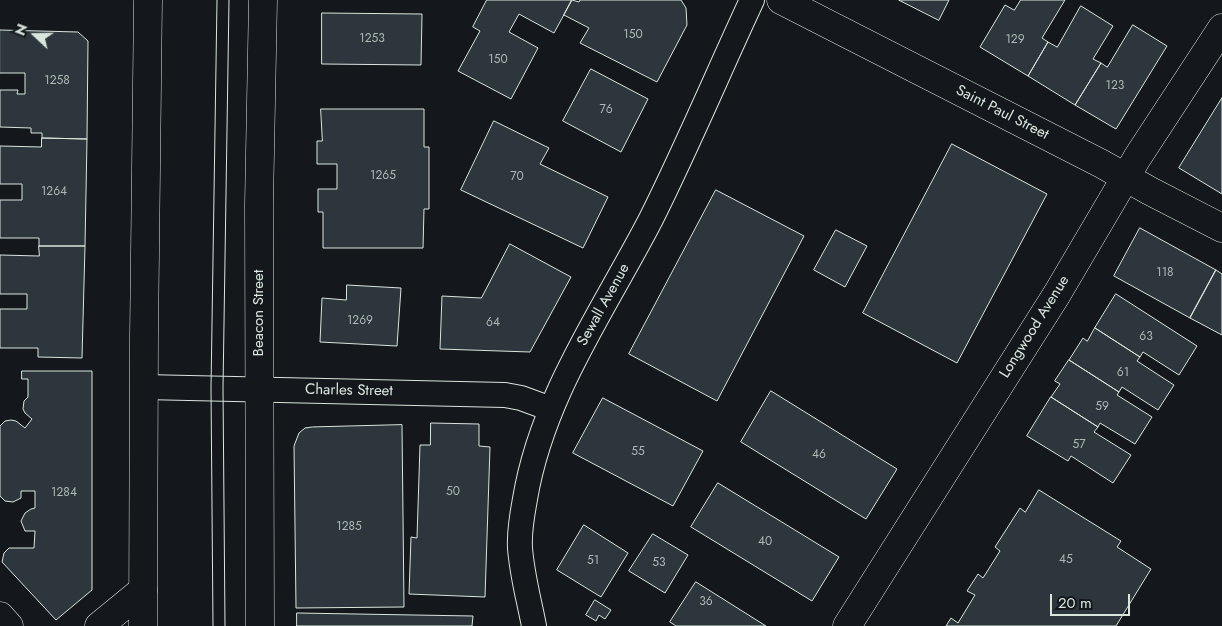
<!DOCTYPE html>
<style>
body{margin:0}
#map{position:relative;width:1222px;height:626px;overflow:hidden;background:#14181c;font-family:Jost,sans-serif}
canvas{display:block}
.north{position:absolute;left:10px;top:10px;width:50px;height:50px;-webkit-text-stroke:4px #14181c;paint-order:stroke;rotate:291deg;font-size:14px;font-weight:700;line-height:20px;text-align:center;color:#d8e6dc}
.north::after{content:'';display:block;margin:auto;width:18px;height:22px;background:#d8e6dc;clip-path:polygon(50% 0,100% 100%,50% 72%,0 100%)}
.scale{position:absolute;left:1050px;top:594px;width:80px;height:22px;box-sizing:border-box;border:2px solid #d8e6dc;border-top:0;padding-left:6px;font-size:15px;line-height:18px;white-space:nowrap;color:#d8e6dc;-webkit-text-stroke:4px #14181c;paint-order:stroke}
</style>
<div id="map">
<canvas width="1222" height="626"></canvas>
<div class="north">N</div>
<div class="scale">20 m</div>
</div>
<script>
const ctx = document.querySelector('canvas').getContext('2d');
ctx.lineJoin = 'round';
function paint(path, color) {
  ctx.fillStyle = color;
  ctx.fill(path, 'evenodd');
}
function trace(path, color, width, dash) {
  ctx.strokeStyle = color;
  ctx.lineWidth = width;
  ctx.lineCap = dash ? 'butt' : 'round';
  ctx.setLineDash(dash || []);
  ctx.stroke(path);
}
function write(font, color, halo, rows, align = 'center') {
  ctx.font = font + ' Jost,sans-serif';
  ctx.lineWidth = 4;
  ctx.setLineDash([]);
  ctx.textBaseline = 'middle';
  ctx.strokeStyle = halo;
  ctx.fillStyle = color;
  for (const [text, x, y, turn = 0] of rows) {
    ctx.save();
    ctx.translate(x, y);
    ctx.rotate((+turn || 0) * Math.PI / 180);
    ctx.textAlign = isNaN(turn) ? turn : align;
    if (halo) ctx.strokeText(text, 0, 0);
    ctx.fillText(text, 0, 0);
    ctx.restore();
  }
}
const building = new Path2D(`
 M487 0H572L554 33 519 14 509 32 538 48 511 99 458 71 480 31 473 27Z
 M572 0 579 2 580 0H681L686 8 687 25 657 82 580 43 589 28 564 15Z
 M899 0H949L939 20Z
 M1021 0H1065L1042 38 1048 42 1028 76 980 47 1005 5 1014 10Z
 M1081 6 1113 26 1093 59 1101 63 1075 105 1028 76 1048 42 1057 47Z
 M322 13 422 14 421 65 322 64Z
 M1133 25 1167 46 1116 129 1075 105 1101 63 1107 67Z
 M0 30 78 32 88 41 87 139 42 138V133H31V128L0 127V90H18L17 94H25V73H0Z
 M591 69 648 99 621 152 563 121Z
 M1222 98V194L1179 168Z
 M321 109H424V147H429V209H424L423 248H323V212H318V189H337V164H317V141H322Z
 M494 121 549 148 540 164 608 197 583 248 461 190Z
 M42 138 87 139 85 246H39V238H0V200H22V184H0V146L41 147Z
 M952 144 1047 194 957 363 863 313Z
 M716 190 804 236 717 401 629 354Z
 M1140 228 1216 270 1190 318 1114 276Z
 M836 230 867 246 845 287 814 270Z
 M510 244 571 277 530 352 440 349 442 296 481 298Z
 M39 246H85L82 358 38 357V348H0V309H27V294H0V255L39 256Z
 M1216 270 1222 274V335L1190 318Z
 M347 285 401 288 397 346 320 342 322 298 346 300Z
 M1116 294 1197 346 1179 375 1143 352 1140 357 1095 328Z
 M1095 328 1140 357 1137 361 1174 385 1158 410 1122 387 1119 392 1069 360 1083 338 1087 341Z
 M1069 360 1119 392 1117 395 1152 417 1135 444 1100 423 1098 427 1051 397 1060 384 1055 381Z
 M22 371H92V590L56 620 2 562 4 553 9 548H34L35 531H25L21 521 25 513 31 509 35 508V491H21V498L13 502 5 501 0 496V426L5 421 11 420 16 421 25 428 32 419 25 413 23 409 24 401 28 397V379H22Z
 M771 391 897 469 866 519 741 442Z
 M1051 397 1098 427 1094 432 1131 455 1113 483 1071 456 1068 461 1027 436Z
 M603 398 703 451 673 506 573 453Z
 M431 423 479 424V446L490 447 485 597 409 594 411 537 417 538 420 445H430Z
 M402 425 404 607 296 608 294 446 299 433 305 428 312 427Z
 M718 483 839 557 812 601 691 527Z
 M1039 490 1121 541 1117 547 1151 569 1116 626H946L951 618 958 623 975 595 967 591 978 574 983 578 1000 551 995 547 1020 508 1025 512Z
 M584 525 628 553 601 597 557 570Z
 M653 534 688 555 665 593 629 571Z
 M696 582 766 626H676L670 622Z
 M595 600 611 610 605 619 599 615 596 621 586 615Z
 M297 613 473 616 472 626H297Z`);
const street = new Path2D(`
 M144 387 505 395 521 398 551 409
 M534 626C529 600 522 575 520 548 519 532 522 515 525 499 542 396 604 310 651 219 687 147 718 73 752 0`);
const secondary = new Path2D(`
 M781 0 1102 164 1150 191 1222 228
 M0 616 9 626
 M99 626 143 590
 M847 626 1057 294 1137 158 1222 28`);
const primary = new Path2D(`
 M143 626 144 337 148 0
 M260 626 259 204 263 0`);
const tram = new Path2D(`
 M213 626 211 388 217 0
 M225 626 223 388 229 0`);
const numberNames = [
 ["150",633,35],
 ["1253",372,39],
 ["129",1015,40],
 ["150",498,60],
 ["1258",57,81],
 ["123",1115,86],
 ["76",606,110],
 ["1265",383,176],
 ["70",517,177],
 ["1264",54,192],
 ["118",1165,273],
 ["1269",360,321],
 ["64",493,323],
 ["63",1146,337],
 ["61",1123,373],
 ["59",1102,407],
 ["57",1079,445],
 ["55",638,452],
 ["46",819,455],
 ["50",453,492],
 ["1284",64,493],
 ["1285",349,527],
 ["40",765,542],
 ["45",1066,560],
 ["51",593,561],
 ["53",659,563],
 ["36",706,602]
];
const streetNames = [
 ["Saint Paul Street",1002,113,27],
 ["Sewall Avenue",604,305,-61],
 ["Beacon Street",259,313,-90],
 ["Longwood Avenue",1035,327,-58],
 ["Charles Street",349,391,1]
];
paint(building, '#2c363c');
trace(building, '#d8e6dc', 1);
trace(street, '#d8e6dc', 26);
trace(secondary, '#d8e6dc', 29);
trace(primary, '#d8e6dc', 29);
trace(street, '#14181c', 24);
trace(secondary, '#14181c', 28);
trace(primary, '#14181c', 28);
trace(tram, '#d8e6dc', 1);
write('12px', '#adbab4', null, numberNames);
write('15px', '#d8e6dc', '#14181c', streetNames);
</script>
